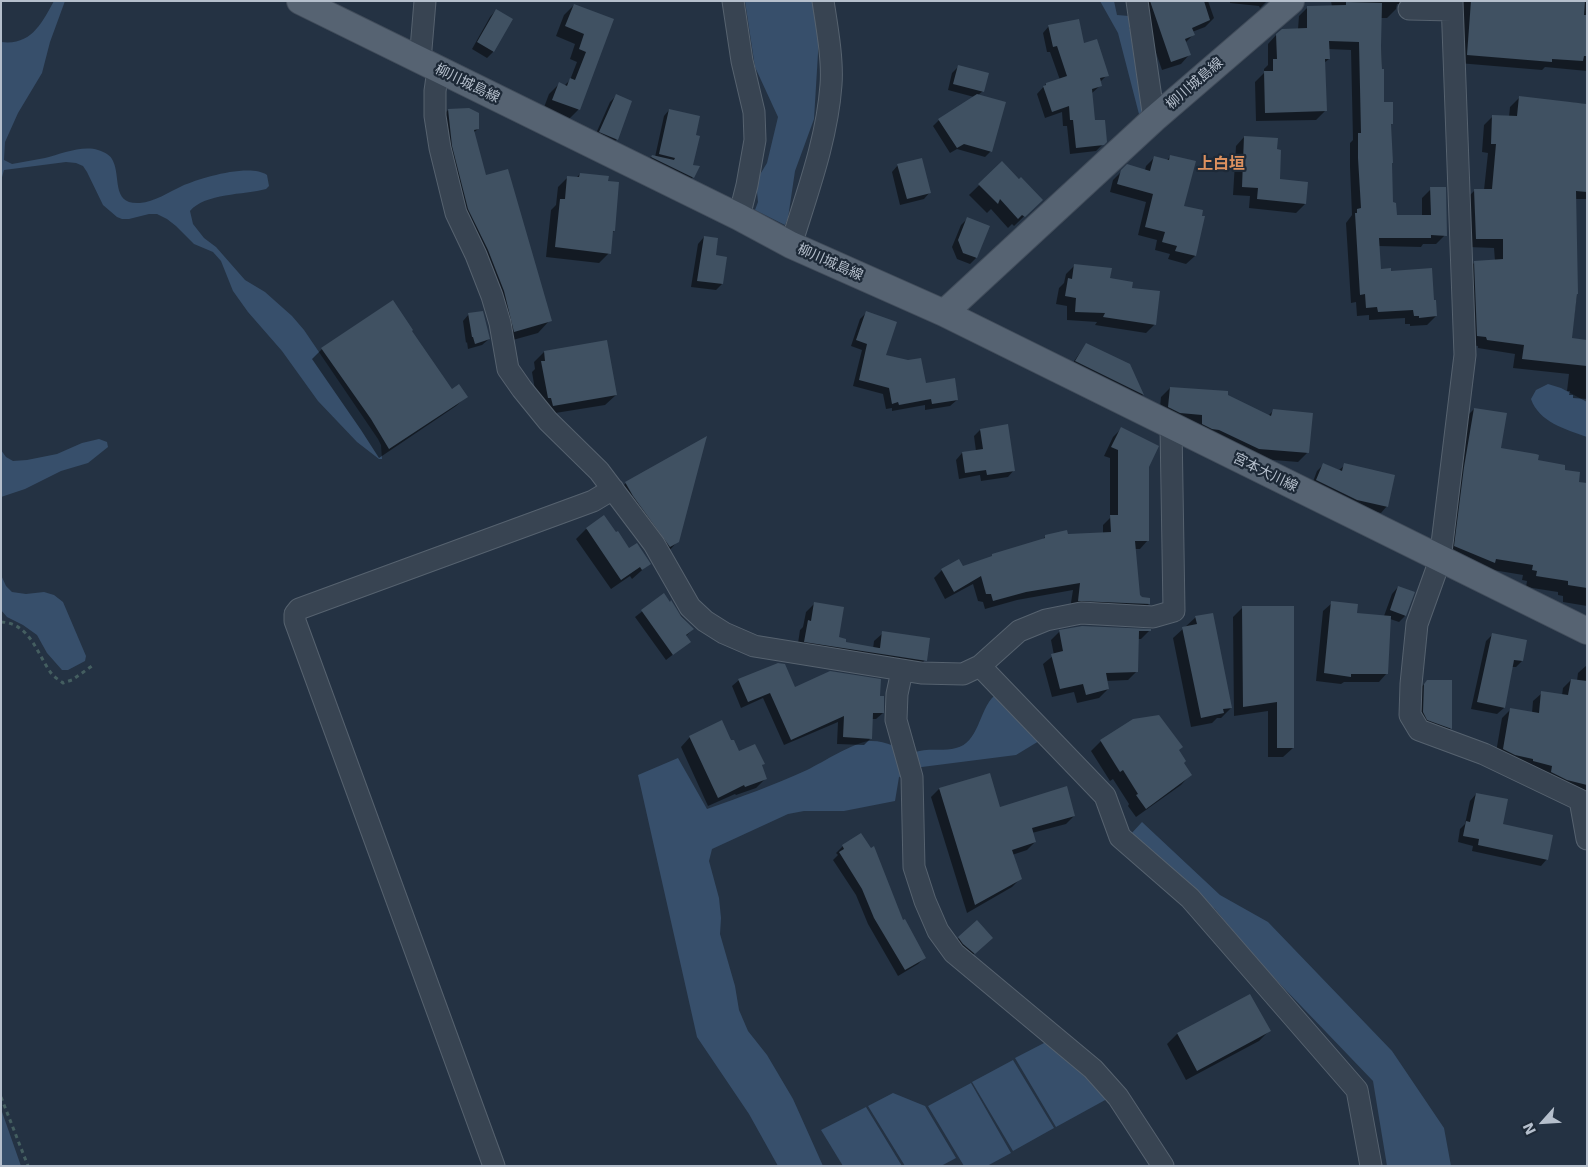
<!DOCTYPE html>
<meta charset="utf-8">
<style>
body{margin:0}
#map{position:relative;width:1588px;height:1167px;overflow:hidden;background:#243243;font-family:"DejaVu Sans",sans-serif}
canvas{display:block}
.frame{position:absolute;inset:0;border:2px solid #b5bfcc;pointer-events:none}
.north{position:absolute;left:1518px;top:1097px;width:50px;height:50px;-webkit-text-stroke:4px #1d2937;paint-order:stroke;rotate:244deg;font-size:14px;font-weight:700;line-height:20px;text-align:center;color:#b5bfcc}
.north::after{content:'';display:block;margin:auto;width:18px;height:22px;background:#b5bfcc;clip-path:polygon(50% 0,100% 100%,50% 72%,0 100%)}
</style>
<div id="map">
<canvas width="1588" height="1167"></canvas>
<div class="frame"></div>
<div class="north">N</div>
</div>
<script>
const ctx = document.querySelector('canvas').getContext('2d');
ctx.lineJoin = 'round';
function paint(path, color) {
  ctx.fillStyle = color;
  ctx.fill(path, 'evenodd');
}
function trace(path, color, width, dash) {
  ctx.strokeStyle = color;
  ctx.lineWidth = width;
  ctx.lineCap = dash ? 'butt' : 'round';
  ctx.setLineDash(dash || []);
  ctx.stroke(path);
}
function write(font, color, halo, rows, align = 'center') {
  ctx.font = font + ' "DejaVu Sans","Noto Sans JP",sans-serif';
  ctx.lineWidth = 4.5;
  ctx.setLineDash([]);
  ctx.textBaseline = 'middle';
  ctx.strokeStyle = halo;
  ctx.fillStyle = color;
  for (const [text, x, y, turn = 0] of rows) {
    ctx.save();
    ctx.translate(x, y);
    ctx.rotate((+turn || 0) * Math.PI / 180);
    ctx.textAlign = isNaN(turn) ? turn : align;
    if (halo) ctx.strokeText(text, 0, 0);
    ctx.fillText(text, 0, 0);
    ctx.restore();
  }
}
const water = new Path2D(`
 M54 1H65L50 42 42 73 18 113 5 142 4 160 12 164C23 162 34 160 45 158 61 154 82 145 98 150 104 152 111 155 113 161 121 177 111 205 140 203 154 202 169 192 182 186 200 178 250 163 267 175L269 186 266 189C244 195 205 193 190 211L193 224 204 238 216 247 245 280 265 292 292 316 304 330 378 439 381 445 382 459H379L357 442 318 401 282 351 248 312 233 291 221 261 213 252 194 244 176 226 167 219 157 214H149L129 219H122L117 217 103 205 87 172 83 166 76 163 66 162 4 170 1 181V42C31 46 42 23 54 1Z
 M745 1H814L819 37 814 119 795 171 788 218 785 225 755 210 758 202 756 181 767 163 778 117 755 67Z
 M1100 1H1114L1117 15 1129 16V28L1133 32 1145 115 1140 118 1118 33Z
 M1548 384 1561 388 1587 402V437C1565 429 1539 422 1531 399L1536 390Z
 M99 439 107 442 108 447 88 463 61 471 25 489 1 497V450L6 457 13 461 27 460 57 454 82 443Z
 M1 575 6 586 12 592 26 594 44 592 54 595 63 602 86 656 85 661 68 670H62L47 653 37 635 23 625 7 617 1 610Z
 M994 696 1039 741 1016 755 906 769 907 775 899 777 895 801 844 811H804L788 814 712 849 709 861 719 898 721 918 720 934 735 986 739 1010 748 1031 767 1055 793 1099 823 1166H778L749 1114 697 1037 638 775 678 758 707 809C741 797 774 785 807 770 823 762 853 743 869 741 885 740 899 749 913 753 927 747 942 752 956 748 979 743 979 710 994 696Z
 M1142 822 1220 895 1268 922 1392 1051 1444 1128 1451 1166H1387L1373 1081 1257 960 1215 909 1200 898 1130 835Z
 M1046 1042 1074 1065 1107 1099 1056 1127 1015 1058Z
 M1013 1060 1054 1128 1013 1151 972 1082Z
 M971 1083 1011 1153 987 1166H964L928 1106Z
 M893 1093 925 1106 956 1158 941 1166H905L868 1106Z
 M866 1107 902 1166H843L821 1130Z
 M1 1109 21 1166H1Z`);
const shadow = new Path2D(`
 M1138 1H1208L1214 18 1205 27 1192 32 1193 35 1185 43 1189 55 1181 64 1162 70Z
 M1230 1H1267L1260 8 1259 6 1230 3Z
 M1331 1H1435L1403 5 1397 4 1396 9 1387 18H1380L1383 103 1392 123 1390 126V164L1392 204 1396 216H1422V198L1431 189 1445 235 1436 244H1423L1421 247 1378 246 1380 270 1390 273 1433 301 1436 316 1427 325 1410 326V324H1405V318L1369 320V315L1357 316 1356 302 1351 303 1346 223 1352 215 1350 167V143L1353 140 1351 50 1328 49 1329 59 1324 63 1325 111 1316 120 1256 121 1255 82 1264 73V69L1268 65V44L1277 34 1298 29 1299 16 1308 7H1332Z
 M1452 1H1587V71L1545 67 1542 70 1458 63Z
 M574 5 612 20 578 110 568 120 543 110 549 94 559 84 564 86 570 80 577 62 570 59 575 44 556 36 564 15Z
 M496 10 512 19 493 52 487 58 472 49 490 17Z
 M1049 26 1083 44 1107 75 1100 82 1101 85 1092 93 1094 122 1106 141 1096 151 1070 154 1067 126H1063L1062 112 1045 118 1037 94 1046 84 1060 80 1050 52H1047L1043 33Z
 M959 66 983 91 978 95 991 151 985 157 957 149 950 153 933 126 939 120 974 97 948 90 952 73Z
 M616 96 617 139 610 146 594 138 610 102Z
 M1519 98 1587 104V199H1575L1577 294 1571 339 1587 341V399L1573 398V395H1569L1570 391H1567L1569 374 1513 368 1515 354 1478 348V346L1468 345 1466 271 1475 262 1495 261 1494 248 1468 247 1466 199 1475 190H1484L1488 153 1482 152 1484 125 1493 116 1509 117 1510 107Z
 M468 109 478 129 473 133 485 177 550 320 538 333 502 343 436 122 448 110Z
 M669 110 695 136 692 166 693 177 687 183 646 162 652 156 655 157 664 116Z
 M1244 137 1276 151 1278 180 1305 204 1296 213 1249 208 1250 196 1233 195 1236 146Z
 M1171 156 1195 256 1186 264 1168 259 1170 254 1155 250 1157 240 1138 235 1146 202 1110 192 1113 180 1127 166 1145 170 1146 166 1154 158 1166 161Z
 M1002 163 1041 200 1014 226 1012 224 1008 228 991 209 987 213 969 195Z
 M898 165 930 192 924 199 900 205 892 172Z
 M580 174 614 231 611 233 609 253 599 263 546 257 551 210 556 205 558 187 568 177 576 178Z
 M967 219 976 258 970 264 957 259 952 247 961 225Z
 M704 237 714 256 722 284 716 290 691 287 698 244Z
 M1075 265 1130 289 1155 324 1146 333 1095 325 1097 322 1067 320V306L1056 304 1059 288 1064 283 1066 274Z
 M867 312 884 356 925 384 957 400 950 406 925 410V405L892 411V408L886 409 883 394 853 386 862 350 851 346 860 319Z
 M469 314 489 339 482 345 468 349 467 342 466 343 463 321Z
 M1086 344 1129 365 1143 395 1138 400 1070 367Z
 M322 349 452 391 466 397 456 406 379 458 361 430 312 359Z
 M544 352 616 395 605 405 543 415 538 408 532 372 535 369 534 362Z
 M1170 388 1226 396 1268 416 1274 410 1307 453 1298 462 1249 458 1159 417 1161 397Z
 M1474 409 1500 449 1564 471 1577 483 1587 484V606L1563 602V596L1558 595V592L1526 587 1527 581 1522 580 1523 575 1487 569 1444 557 1463 420Z
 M1121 429 1148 466V540L1140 549H1135L1139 596 1149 604 1141 612 1070 609 1073 590 1017 600 985 609 983 602 978 601 973 584 945 599 934 578 942 570 962 567 1041 541 1046 536 1103 534V525L1110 518V458L1104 456 1113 437Z
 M980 430 1014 470 1008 477 981 481 980 475 959 479 956 460 962 453 976 451 974 436Z
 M1324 464 1339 470 1345 465 1387 506 1381 513 1350 506 1311 487 1317 471Z
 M626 483 678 541 668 552 616 493Z
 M586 529 628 550 649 564 632 579 630 576 611 589 576 539Z
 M1398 587 1405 616 1399 622 1390 619 1387 673 1379 682H1344L1341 684 1316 681 1323 611 1332 603 1356 614 1384 616 1392 594Z
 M663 595 693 629 686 636 689 642 666 660 635 617Z
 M815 603 838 638 844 643 873 649 874 641 883 633 925 660 917 669 797 650 800 630 803 627 806 612Z
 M1243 607H1292L1293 748 1283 757H1268V711L1234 716 1233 617Z
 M1196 617 1231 708 1221 718H1217L1212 723 1191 727 1173 638Z
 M1060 631H1149L1141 639H1138L1137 671 1128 680 1106 681 1108 689 1099 698 1077 703 1074 692 1052 697 1043 664 1054 655 1051 640Z
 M1492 635 1522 661 1516 667H1512L1504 708 1497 714 1471 709 1486 641Z
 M1587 665V796L1495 758 1502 718 1511 709 1532 713 1533 701 1542 693 1562 695 1563 688 1571 680 1577 681 1578 673Z
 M739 680 795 688 879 697 883 713 876 719H872L871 738 864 745 837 744 838 722 784 745 763 698 741 708 732 686Z
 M1427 681 1451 728 1441 738 1418 730 1414 695Z
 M690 737 730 742 739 753 763 764 761 766 765 779 756 788 736 795 735 794 708 806 681 747Z
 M1101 741 1178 751 1182 763 1190 775 1181 785 1136 817 1128 806 1129 804 1113 779 1110 781 1091 751Z
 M939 789 999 808 1074 816 1066 824 1032 833 1035 842 1027 850 1012 855 1020 879 1012 887 967 913 931 797Z
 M1476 794 1502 825 1547 859 1541 866 1472 851 1473 846 1458 842 1460 829 1465 824 1470 801Z
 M843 846 902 922 925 957 918 964 898 976 868 924 856 895 833 860 838 855 836 853Z
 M959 938 985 944 967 960 952 944Z
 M1250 996 1269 1031 1259 1041 1186 1080 1167 1044 1177 1034Z`);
const building = new Path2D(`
 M1150 1H1204L1210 20 1192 28 1195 35 1185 39 1191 55 1171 62Z
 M1471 1H1585L1584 15H1587V56H1584L1583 61 1552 59V62L1467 55Z
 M1346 2 1382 3 1381 46 1382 69H1384V102H1393V124H1391L1393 163H1392L1393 202 1396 203 1397 215H1431L1430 187H1446L1447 236 1431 235V238H1379L1381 269 1391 268V271L1432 268 1434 300H1436L1437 316 1419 318V316H1414L1413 310 1378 312 1377 307 1366 308 1365 294 1360 295 1355 213H1357V209L1361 208 1358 158V133H1361L1359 42 1329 41 1330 59H1325L1327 111 1265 113 1264 71H1273V59H1277L1276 34 1282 29 1307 28V6L1346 5Z
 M574 4 614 19 580 110 552 100 559 82 567 86 570 78 575 80 586 52 579 49 584 34 565 26Z
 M496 9 513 19 494 52 477 42Z
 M1079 19 1084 43 1097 39 1109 76 1100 78 1102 86 1092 89 1095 120H1105L1107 142 1104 145 1076 148 1073 120H1070L1069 106 1052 112 1043 86 1046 85V83L1067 76 1057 46 1053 47 1048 25Z
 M958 65 989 73 984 92 953 84Z
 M616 94 632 101 618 140 599 132Z
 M977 94 1006 102 992 152 964 144 957 148 938 119Z
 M1519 96 1587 104V192L1576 191 1578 294H1577L1572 338 1587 340V366L1522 359 1524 345 1487 340 1486 337 1477 336 1474 261 1503 259V239H1476L1474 189H1492L1496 144H1491L1492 115 1517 116Z
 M469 108 479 113V129L474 130 486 175 508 169 552 321 514 332 504 291 488 250 468 209 452 146 448 109Z
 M669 109 700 116 696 135 700 136 693 165 700 166 694 178 651 157 652 155 674 160 675 158 659 154Z
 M1244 136 1278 138 1277 149 1281 150 1280 179 1308 182 1306 204 1257 199 1258 188 1242 187Z
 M1170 155 1196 161 1184 206 1203 210 1202 216H1205L1196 256 1175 251 1177 246 1162 242 1165 232 1145 227 1153 194 1117 184 1121 170 1127 164 1150 171 1154 156 1169 160Z
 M922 158 931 193 907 199 897 164Z
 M1002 161 1019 179 1021 177 1043 200 1025 217 1022 215 1018 219 1000 199 998 204 978 184Z
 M580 173 609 176 608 181 619 182 615 231H613L611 254 555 247 560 199H565L567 176 579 177Z
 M967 217 990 226 977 258 963 253 958 240Z
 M704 236 718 238 716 255 727 257 723 284 697 281Z
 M1074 264 1112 268 1110 278 1133 282 1132 288 1160 291 1156 325 1103 317 1105 313 1075 312 1076 298 1065 296 1068 278 1072 279Z
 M393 300 413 330 412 331 452 389 459 384 468 397 389 449 371 419 321 348Z
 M483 311 490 339 475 344 473 337H472L468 313Z
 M866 311 897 322 886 355 908 360 921 358 926 383 955 378 958 400 932 404 931 399 899 405 898 402 892 404 889 388 859 380 867 344 856 340Z
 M607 340 617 395 553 406 551 398H548L541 361H545L544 351Z
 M1086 343 1130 364 1144 395 1075 361Z
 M1170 387 1228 391V395L1271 416 1273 409 1313 413 1309 453 1259 449 1219 430 1212 429 1202 424V415L1180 413 1168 407Z
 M1474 408 1507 413 1501 448 1536 454 1539 455 1538 460 1565 465V470L1580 472 1579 482 1587 483V588L1568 585V581L1536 576 1537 571 1532 570 1533 565 1496 559 1495 563 1454 546 1464 467Z
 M1008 424 1015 471 987 475 986 470 965 473 962 452 983 449 980 429Z
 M1121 427 1159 446 1149 467V541H1135L1140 595 1142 597 1150 598V604L1078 601 1080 583 1026 592 993 601 991 594H986L981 576 954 592 941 569 959 559 963 566 992 556V554L1045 538V535L1067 530 1068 534 1111 532 1110 515H1118V450L1111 447Z
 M707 436 679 542 670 547 633 496 625 482Z
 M1323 463 1342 471 1344 463 1395 475 1388 507 1357 500 1316 480Z
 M604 515 616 532 618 531 629 548 637 543 651 564 642 570 640 567 621 580 586 528Z
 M1398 586 1415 592 1406 616 1390 610Z
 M664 593 670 602 671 600 681 616 694 629 686 635 691 642 673 655 641 610Z
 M1331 601 1358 604 1357 613 1391 616 1388 674H1351V677L1324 673Z
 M814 602 844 607 839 637 846 639V642L879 648H880L882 631 930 638 927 661 804 642 808 620 811 621Z
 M1242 606H1294V748H1277V702L1243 707Z
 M1213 613 1232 708 1223 709 1224 713 1201 718 1182 627 1197 624 1195 616Z
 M1082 626 1151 629V631H1139L1138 672 1106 673 1109 689 1086 695 1083 684 1060 689 1051 654 1063 651 1059 630Z
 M1492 633 1527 640 1523 661 1514 660 1505 708 1477 702Z
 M778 663 785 664 795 687 830 671 881 679 880 696H884V713H873L872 739 843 737 844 716 791 740 770 693 748 702 738 679Z
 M1571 679 1587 681V785L1567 780 1551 772 1552 766 1533 761V759L1515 755 1503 749 1510 708 1539 713 1541 691 1568 695Z
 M1427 680H1452V729L1427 720 1423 712 1424 684Z
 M1159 715 1183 747 1179 750 1186 761 1184 763 1192 775 1146 809 1136 795 1138 794 1123 770 1120 772 1100 740 1133 719Z
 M722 720 731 740H734L739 751 755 744 765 764 762 765 767 779 745 787 744 785 718 798 689 736Z
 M990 773 1000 807 1067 786 1075 816 1032 828 1036 842 1012 850 1022 879 975 905 939 788Z
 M1476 793 1508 799 1503 824 1553 835 1548 860 1478 845 1479 839 1463 836 1466 821 1470 822Z
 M861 833 871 848 874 846 903 920 905 919 926 958 905 970 874 918 862 889 839 852 844 849 842 845Z
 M977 920 993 938 975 954 963 944 958 937Z
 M1250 994 1271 1031 1197 1071 1177 1033Z`);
const path = new Path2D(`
 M1 622C30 623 37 654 51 673 54 677 59 680 63 683L72 680 92 666
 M1 1097 28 1166`);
const minor = new Path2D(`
 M733 1 742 61 754 112 755 140 747 185 739 217
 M1137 1 1154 119
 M1452 1 1465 355 1440 560 1417 624 1411 684 1410 715 1419 730 1484 754 1580 800 1587 839
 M1409 9 1452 10
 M420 61 425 1
 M438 70 435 91V116L440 148 456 213 476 255 492 296 500 323 508 369 522 389 548 421 599 471 654 544 690 607 705 621 724 633 754 646 921 673 963 674 980 666 1019 631 1046 620 1081 613 1153 617 1174 611 1171 427
 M791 245C807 193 827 140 831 85 833 60 827 27 823 1
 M980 666 1105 796 1120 837 1190 898 1357 1090 1371 1166
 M902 671 897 694 896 720 912 777 914 867 925 901 938 931 954 953 1093 1069 1118 1097 1163 1166
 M494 1166 295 621V614L299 609 593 501 613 489`);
const major = new Path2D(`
 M300 1 739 217 791 245 944 313 1587 631
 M944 313 1154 119 1291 1`);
const streetNames = [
 ["柳川城島線",467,84,26],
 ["柳川城島線",1195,84,-41],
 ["柳川城島線",830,263,24],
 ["宮本大川線",1265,473,26]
];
const quarterNames = [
 ["上白垣",1221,165]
];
paint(water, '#374f6b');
paint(shadow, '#0007');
paint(building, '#405162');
trace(minor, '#56626f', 23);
trace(major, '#424d5b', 28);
trace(path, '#445e60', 3, [4, 4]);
trace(minor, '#384452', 21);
trace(major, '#566372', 26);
write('14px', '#b5bfcc', '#1d2937', streetNames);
write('bold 16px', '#dd915f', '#1d2937', quarterNames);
</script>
